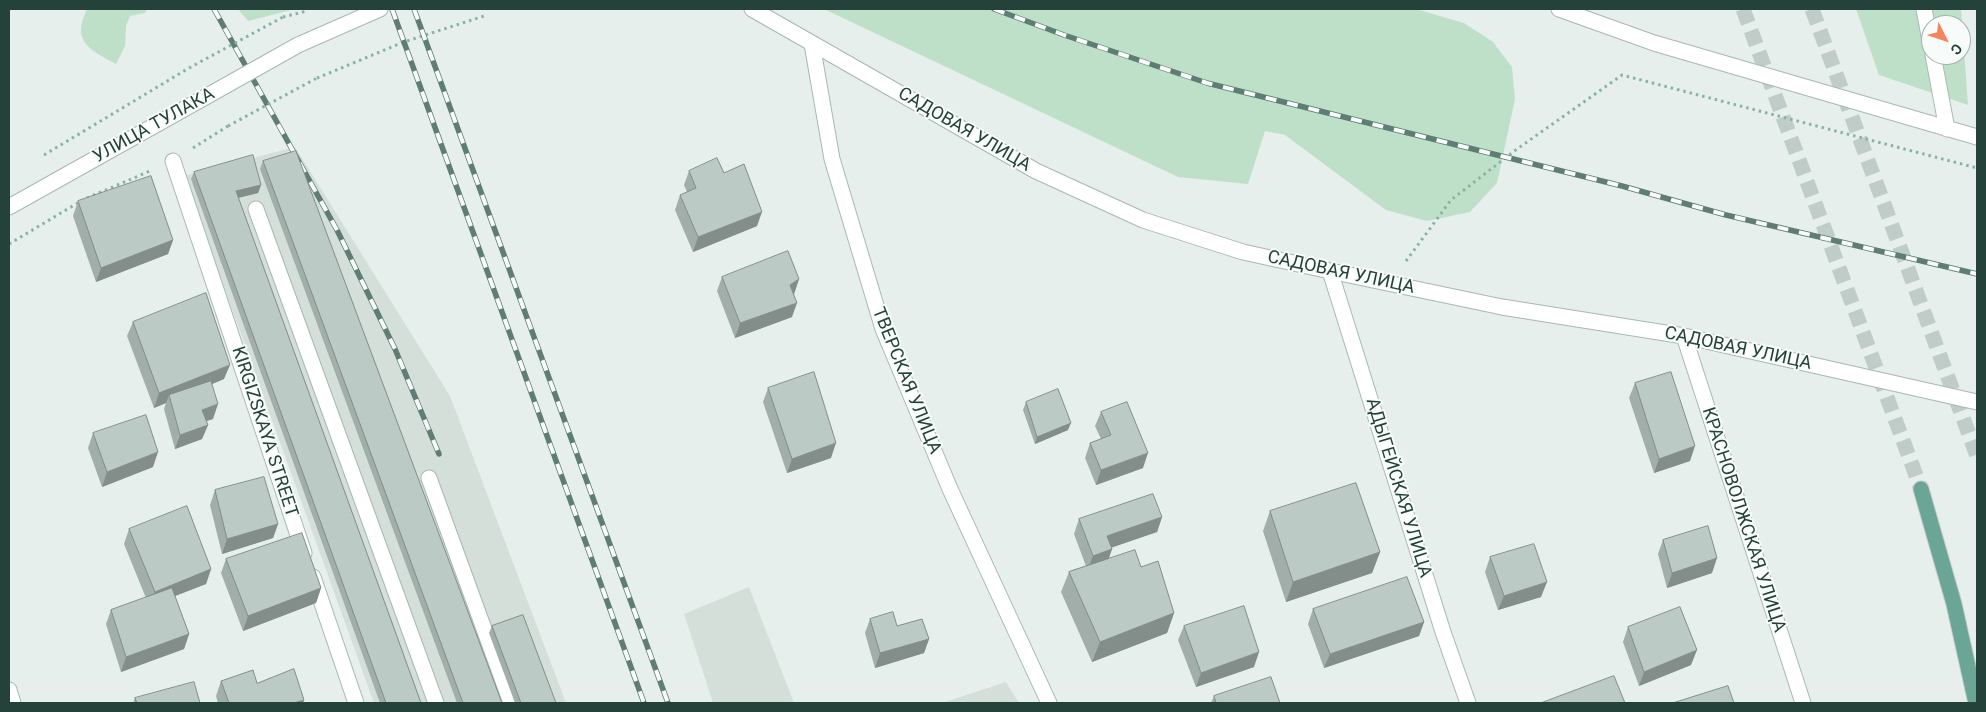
<!DOCTYPE html>
<meta charset="utf-8">
<style>
body{margin:0}
#map{position:relative;width:1986px;height:712px;overflow:hidden;background:#e6efeb;font-family:Roboto,sans-serif}
canvas{display:block}
.frame{position:absolute;inset:0;border:10px solid #24423a;pointer-events:none}
.north{position:absolute;left:1921px;top:15px;width:50px;height:50px;box-sizing:border-box;background:#f7fbf9;border:1px solid #a3b1ad;border-radius:50%;rotate:131deg;font-size:14px;font-weight:700;line-height:20px;text-align:center;color:#24423a}
.north::after{content:'';display:block;margin:auto;width:18px;height:22px;background:#f4845f;clip-path:polygon(50% 0,100% 100%,50% 72%,0 100%)}
</style>
<div id="map">
<canvas width="1986" height="712"></canvas>
<div class="frame"></div>
<div class="north">С</div>
</div>
<script>
const ctx = document.querySelector('canvas').getContext('2d');
ctx.lineJoin = 'round';
function paint(path, color) {
  ctx.fillStyle = color;
  ctx.fill(path, 'evenodd');
}
function trace(path, color, width, dash) {
  ctx.strokeStyle = color;
  ctx.lineWidth = width;
  ctx.lineCap = dash ? 'butt' : 'round';
  ctx.setLineDash(dash || []);
  ctx.stroke(path);
}
function write(font, color, halo, rows, align = 'center') {
  ctx.font = font + ' Roboto,sans-serif';
  ctx.lineWidth = 4;
  ctx.setLineDash([]);
  ctx.textBaseline = 'middle';
  ctx.strokeStyle = halo;
  ctx.fillStyle = color;
  for (const [text, x, y, turn = 0] of rows) {
    ctx.save();
    ctx.translate(x, y);
    ctx.rotate((+turn || 0) * Math.PI / 180);
    ctx.textAlign = isNaN(turn) ? turn : align;
    if (halo) ctx.strokeText(text, 0, 0);
    ctx.fillText(text, 0, 0);
    ctx.restore();
  }
}
const built = new Path2D(`
 M295 147 450 396 566 703H374L184 176Z
 M749 587 794 703H713L684 614Z
 M1006 682 1019 703H942Z`);
const green = new Path2D(`
 M87 9H147L145 13 130 16 126 26 125 46 116 64C89 49 71 42 87 9Z
 M238 9H295L248 21Z
 M824 9H1416L1464 23 1493 42 1512 67 1515 99 1497 183 1470 212 1427 221 1386 210 1285 135 1265 131 1248 184 1178 177Z
 M1856 9H1961L1968 105 1879 75ZM1931 25H1961V55H1931Z`);
const majorTunnel = new Path2D(`
 M1743 9 1921 489
 M1812 9 1977 456`);
const path = new Path2D(`
 M283 17 307 11
 M317 78 404 42 487 15
 M193 148 228 126
 M44 155 189 68
 M87 198 150 171
 M9 244 81 201
 M1406 261 1451 200 1517 149 1622 75 1977 168`);
const minor = new Path2D(`
 M752 9 1036 171 1143 220 1243 252 1330 271 1502 307 1684 336 1977 402
 M1559 9 1654 43 1977 137
 M1924 9 1931 46
 M812 44 832 159 883 329 950 489 1049 703
 M298 45 380 9
 M1933 55 1947 129
 M173 161 304 553
 M9 207 209 95
 M256 209 436 703
 M1330 271 1443 632 1468 703
 M1684 336 1803 703
 M429 478 511 703
 M313 577 356 703
 M9 690 13 703`);
const major = new Path2D(`
 M1921 489 1954 604 1976 703`);
const rail = new Path2D(`
 M214 9 337 230 395 349 439 454
 M392 9 644 703
 M414 9 668 703
 M994 9 1064 35 1207 83 1622 186 1726 215 1977 274`);
const pathBridge = new Path2D(`
 M189 68 283 17
 M228 126 317 78`);
const minorBridge = new Path2D(`
 M209 95 298 45`);
const wall = new Path2D(`
 M263 161 502 703H457L260 169Z
 M689 171 724 173 757 226 693 252 675 210 680 195 687 192 684 185Z
 M194 172 261 185 258 193 238 198 421 703H380L191 179Z
 M78 201 173 240 168 254 96 282 73 216Z
 M722 277 799 279 794 294 792 317 735 338 717 291Z
 M133 322 224 379 212 384 213 419 206 421 208 425 202 439 175 449 164 409 166 403 154 408 127 336Z
 M1635 383 1690 461 1654 473 1629 398Z
 M768 388 831 458 787 473 763 402Z
 M1026 402 1068 430 1035 444 1023 410Z
 M1101 412 1143 468 1096 485 1085 458 1090 443 1101 439 1095 426Z
 M93 433 153 467 102 487 88 448Z
 M215 490 278 524 273 538 222 554 210 505Z
 M1270 511 1380 552 1372 573 1286 602 1263 531Z
 M1162 517 1157 532 1111 547 1112 549 1108 559 1141 567 1174 613 1167 633 1092 662 1061 592 1069 572 1086 566 1074 534 1079 519Z
 M129 529 211 569 206 584 175 596 189 634 184 649 121 672 106 624 111 610 146 598 124 544Z
 M1663 540 1712 573 1667 588 1658 554Z
 M1490 557 1541 597 1498 610 1485 572Z
 M226 559 321 588 316 603 243 631 221 573Z
 M1313 609 1424 622 1419 636 1324 668 1308 624Z
 M870 619 897 626 929 639 924 653 875 668 865 633Z
 M492 626 556 703H515L489 633Z
 M1184 626 1254 667 1196 687 1178 640Z
 M1628 627 1691 665 1639 686 1623 642Z
 M221 681 257 683 304 700 303 703H218L216 696Z
 M1214 696 1216 703H1211Z
 M135 698 200 703H133Z`);
const shadedWall = new Path2D(`
 M261 185 258 193 233 199 236 191Z
 M762 212 757 226 693 252 698 237Z
 M173 240 168 254 96 282 101 268Z
 M799 279 794 294 785 299 790 285Z
 M797 303 792 317 735 338 740 323Z
 M230 365 224 379 171 401 169 395 166 403 154 408 159 393Z
 M218 404 213 419 197 424 202 410Z
 M1071 423 1068 430 1035 444 1037 437Z
 M208 425 202 439 175 449 180 435Z
 M836 443 831 458 787 473 792 459Z
 M1695 446 1690 461 1654 473 1659 459Z
 M158 452 153 467 102 487 107 472Z
 M1148 453 1143 468 1096 485 1101 470Z
 M1162 517 1157 532 1102 551 1107 536Z
 M278 524 273 538 222 554 227 539Z
 M1112 549 1107 564 1087 571 1093 556Z
 M1380 552 1372 573 1286 602 1293 582Z
 M1717 558 1712 573 1667 588 1672 573Z
 M211 569 206 584 149 606 155 592Z
 M1547 582 1541 597 1498 610 1504 596Z
 M321 588 316 603 243 631 248 616Z
 M1174 613 1167 633 1092 662 1100 642Z
 M1424 622 1419 636 1324 668 1330 654Z
 M189 634 184 649 121 672 126 657Z
 M929 639 924 653 875 668 880 653Z
 M1697 650 1691 665 1639 686 1644 672Z
 M1259 652 1254 667 1196 687 1201 673Z
 M304 700 303 703H294Z`);
const building = new Path2D(`
 M296 151 502 703H463L263 161Z
 M253 155 261 185 236 191 421 703H386L194 172Z
 M717 158 724 173 744 164 762 212 698 237 680 195 696 188 689 171Z
 M151 176 173 240 101 268 78 201Z
 M788 251 799 279 790 285 797 303 740 323 722 277Z
 M206 293 230 365 159 393 133 322Z
 M814 372 836 443 792 459 768 388Z
 M1671 372 1695 446 1659 459 1635 383Z
 M211 381 218 404 202 410 208 425 180 435 169 395Z
 M1058 389 1071 423 1037 437 1026 402Z
 M1127 402 1148 453 1101 470 1090 443 1111 435 1101 412Z
 M146 415 158 452 107 472 93 433Z
 M264 477 278 524 227 539 215 490Z
 M1356 483 1380 552 1293 582 1270 511Z
 M1153 494 1162 517 1107 536 1112 549 1093 556 1079 519Z
 M187 506 211 569 155 592 129 529Z
 M1708 526 1717 558 1672 573 1663 540Z
 M302 533 321 588 248 616 226 559Z
 M1534 544 1547 582 1504 596 1490 557Z
 M1135 550 1141 567 1158 561 1174 613 1100 642 1069 572Z
 M1407 577 1424 622 1330 654 1313 609Z
 M172 588 189 634 126 657 111 610Z
 M1244 606 1259 652 1201 673 1184 626Z
 M1680 607 1697 650 1644 672 1628 627Z
 M893 612 897 626 922 619 929 639 880 653 870 619Z
 M523 615 556 703H521L492 626Z
 M294 669 304 700 294 703H229L221 681 253 670 257 683Z
 M1614 676 1625 703H1541Z
 M1271 677 1280 703H1216L1214 696Z
 M194 682 200 703H137L135 698Z
 M1728 686 1734 703H1673Z`);
const streetNames = [
 ["УЛИЦА ТУЛАКА",154,126,-29],
 ["САДОВАЯ УЛИЦА",964,130,30],
 ["САДОВАЯ УЛИЦА",1341,273,12],
 ["САДОВАЯ УЛИЦА",1738,349,12],
 ["ТВЕРСКАЯ УЛИЦА",906,381,68],
 ["KIRGIZSKAYA STREET",264,432,72],
 ["АДЫГЕЙСКАЯ УЛИЦА",1398,488,73],
 ["КРАСНОВОЛЖСКАЯ УЛИЦА",1743,520,72]
];
paint(built, '#d4dfda');
paint(green, '#bfe0c8');
trace(majorTunnel, '#bfccc8', 15, [15, 8]);
trace(minor, '#a8b8b2', 17);
trace(major, '#c2cac8', 17);
trace(path, '#86b3a5', 3, [2.5, 4]);
trace(minor, '#fff', 15);
trace(major, '#6aa596', 15);
trace(rail, '#5f7d75', 5.5);
trace(rail, '#f7fbf9', 4, [11]);
trace(minorBridge, '#a8b8b2', 17, []);
trace(pathBridge, '#86b3a5', 3, [2.5, 4]);
trace(minorBridge, '#fff', 15);
paint(wall, '#a1aea9');
paint(shadedWall, '#838d89');
paint(building, '#bbcac4');
trace(building, '#838d89', 1);
write('18px', '#24423a', '#f7fbf9', streetNames);
</script>
